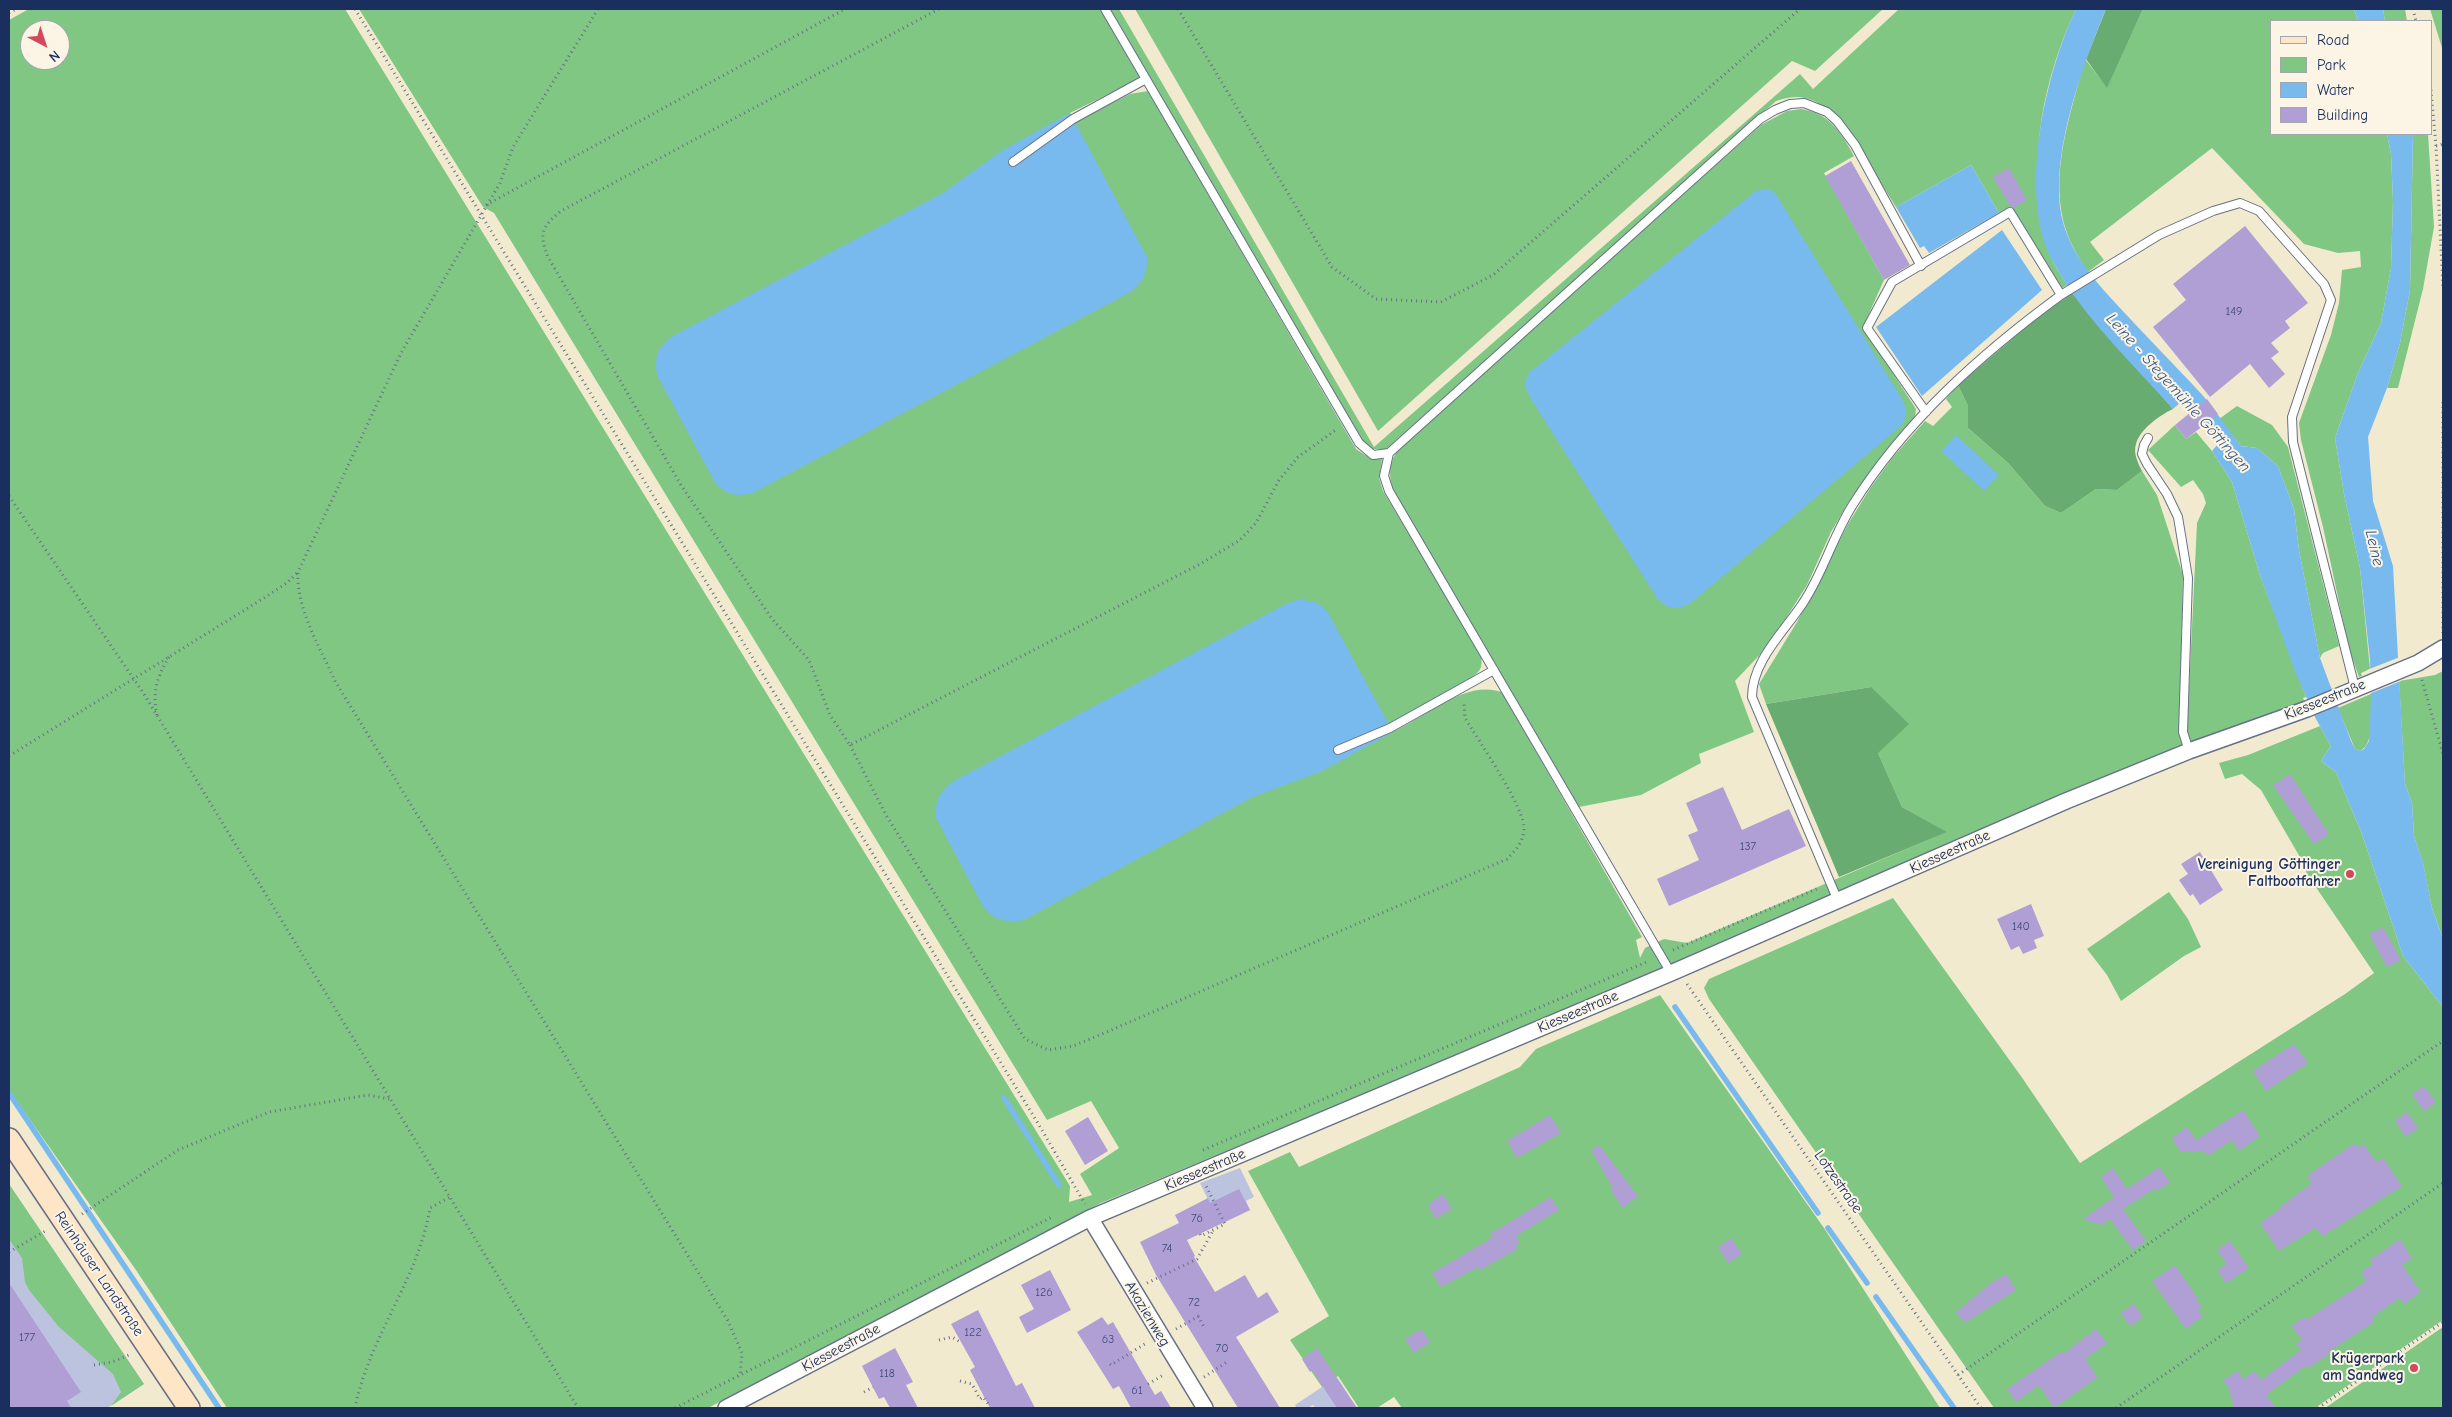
<!DOCTYPE html>
<meta charset="utf-8">
<style>
body{margin:0}
#map{position:relative;width:2452px;height:1417px;overflow:hidden;background:#f1eacf;font-family:"Comic Neue",sans-serif}
canvas{display:block}
.frame{position:absolute;inset:0;border:10px solid #1b2f5e;pointer-events:none}
.legend{position:absolute;left:2270px;top:20px;width:162px;height:115px;box-sizing:border-box;background:#fcf5e5;border:1px solid #a2a6af;margin:0;padding:6px 9px;list-style:none;font-size:15px;color:#1b2f5e}
.legend li{display:flex;align-items:center;gap:10px;height:25px}
.legend b{width:25px;border:1px solid #a2a6af}
.north{position:absolute;left:20px;top:20px;width:50px;height:50px;box-sizing:border-box;background:#fcf5e5;border:1px solid #a2a6af;border-radius:50%;rotate:140deg;font-size:14px;font-weight:700;line-height:20px;text-align:center;color:#1b2f5e}
.north::after{content:'';display:block;margin:auto;width:18px;height:22px;background:#d1495b;clip-path:polygon(50% 0,100% 100%,50% 72%,0 100%)}
</style>
<div id="map">
<canvas width="2452" height="1417"></canvas>
<div class="frame"></div>
<ul class="legend">
<li><b style="height:6px;background:#fee5c5"></b>Road</li>
<li><b style="height:14px;background:#80c783"></b>Park</li>
<li><b style="height:14px;background:#78baed"></b>Water</li>
<li><b style="height:14px;background:#af9fd4"></b>Building</li>
</ul>
<div class="north">N</div>
</div>
<script>
const ctx = document.querySelector('canvas').getContext('2d');
ctx.lineJoin = 'round';
function paint(path, color) {
  ctx.fillStyle = color;
  ctx.fill(path, 'evenodd');
}
function trace(path, color, width, dash) {
  ctx.strokeStyle = color;
  ctx.lineWidth = width;
  ctx.lineCap = dash ? 'butt' : 'round';
  ctx.setLineDash(dash || []);
  ctx.stroke(path);
}
function write(font, color, halo, rows, align = 'center') {
  ctx.font = font + ' "Comic Neue",sans-serif';
  ctx.lineWidth = 4;
  ctx.setLineDash([]);
  ctx.textBaseline = 'middle';
  ctx.strokeStyle = halo;
  ctx.fillStyle = color;
  for (const [text, x, y, turn = 0] of rows) {
    ctx.save();
    ctx.translate(x, y);
    ctx.rotate((+turn || 0) * Math.PI / 180);
    ctx.textAlign = isNaN(turn) ? turn : align;
    if (halo) ctx.strokeText(text, 0, 0);
    ctx.fillText(text, 0, 0);
    ctx.restore();
  }
}
const industrial = new Path2D(`
 M1240 1168 1254 1197 1246 1201 1250 1210 1227 1221 1210 1204 1200 1183Z
 M9 1184 144 1384 107 1408H9Z
 M1337 1377 1357 1408H1316L1313 1405 1308 1408H1297L1295 1405Z`);
const green = new Path2D(`
 M29 9H345L1070 1186 1069 1202 1092 1195 1080 1174 1119 1148 1091 1101 1047 1120 494 213 483 207 359 9H1101L1141 78 1070 113 1075 122 1130 94 1148 91 1356 449 1371 459H1382L1379 478 1383 491 1481 655C1482 662 1482 669 1477 673 1458 692 1413 710 1388 724L1392 732C1425 718 1464 679 1502 692L1642 937 1636 940 1640 958 1645 948 1664 939 1687 943 1946 832 1902 807 1878 753 1871 687 1766 704 1759 684 1797 622 1848 524 1871 487 1893 457 1925 421 1933 426 1952 407 1946 399 1958 385 1968 406V428L2008 463 2045 506 2061 513 2096 489 2117 490 2142 471 2157 495 2183 575 2179 734 2187 731 2197 523 2206 503 2203 494 2193 480 2181 487 2148 450 2175 425 2186 439 2196 432 2212 451 2232 482 2260 575 2306 697 2303 698 2305 703 1101 1203 708 1408H227L136 1270 9 1090V20ZM30 30H60V60H30Z
 M1110 9H1119L1374 447 1800 74 1813 89 1899 9H2076C2044 77 2027 158 2045 232 2048 242 2049 253 2053 262 2057 270 2062 277 2067 285L2062 288 2011 209 1999 213 1971 165 1896 207 1841 120C1818 101 1805 91 1776 101L1386 449H1372L1362 442Z
 M1135 9H1883L1815 71 1792 61 1378 431Z
 M2143 9H2354L2358 21H2271V134H2387L2391 154 2393 202 2391 268 2381 323 2358 373 2335 438 2344 494 2360 568 2370 669 2361 673 2362 676 2359 677 2349 649 2323 527 2301 440 2299 423 2331 335 2339 303 2342 270 2361 267 2360 251 2338 253 2304 244 2212 148 2090 242 2104 260 2088 272 2084 267C2078 256 2071 244 2067 233 2047 177 2071 113 2085 59L2107 87Z
 M2383 9H2405L2407 21H2385Z
 M2430 9H2443V51Z
 M1801 109C1829 113 1841 132 1854 156L1824 173 1884 280 1863 327 1916 409 1915 418 1896 438 1848 503 1831 532 1807 585 1769 645 1735 681 1754 732 1699 754 1701 763 1641 795 1579 807 1398 500C1388 481 1386 464 1401 446L1761 125 1787 111Z
 M2413 134H2428L2434 227 2423 289 2398 388H2387L2400 343 2410 290Z
 M2237 406 2272 425 2288 447 2339 646 2323 653 2320 658 2299 550 2294 509 2278 466 2257 448 2241 446 2219 419Z
 M2443 671V939L2432 908 2423 863 2414 836 2412 803 2405 784 2399 681 2435 675Z
 M2371 694C2372 709 2375 744 2360 751L2355 749 2338 708Z
 M2320 726 2331 746 2321 761 2336 772 2362 834 2403 956 2443 1007V1320L2315 1408H1994L1709 999 1704 988 1709 979 1893 898 2023 1079 2080 1163 2345 994 2374 973 2307 874 2304 864 2261 790 2242 774 2225 779 2219 763 2248 755Z
 M2169 892 2188 919 2201 947 2184 956 2121 1001 2107 975 2087 949Z
 M1660 995 1824 1228 1940 1408H1402L1394 1397 1377 1408H1359L1338 1376 1322 1387 1290 1340 1329 1316 1248 1171 1290 1152 1299 1167 1520 1067 1536 1049Z
 M9 1184 144 1384 111 1406 121 1392 113 1374 59 1327 29 1290 25 1282 22 1258 9 1239Z
 M2443 1327V1408H2325Z`);
const forest = new Path2D(`
 M2106 9H2143L2107 88 2086 59Z
 M2072 293 2173 409C2160 415 2140 429 2136 444 2133 453 2138 463 2142 471L2117 490 2096 489 2061 513 2045 506 2008 463 1968 428V406L1958 385 2033 321Z
 M1871 687 1909 724 1878 753 1902 807 1947 832 1839 877 1766 704Z`);
const water = new Path2D(`
 M2076 9H2106C2083 65 2053 146 2060 207 2066 255 2103 289 2134 323 2154 344 2174 365 2194 386 2212 404 2226 427 2241 446L2257 448 2278 466 2294 509 2299 550 2320 658 2351 741 2355 749 2360 751 2364 749 2369 741 2371 699 2370 660 2360 568 2344 494 2335 438 2358 373 2381 323 2391 268 2393 202 2391 154 2387 134H2413L2410 290 2400 343 2387 388 2368 437 2373 501 2393 566 2405 784 2412 803 2414 836 2423 862 2432 908 2443 939V1007L2403 956 2362 834 2336 772 2321 761 2331 746 2316 719 2296 674 2260 575 2232 482 2212 451 2218 444 2181 402 2173 409C2133 364 2082 316 2053 262 2017 196 2045 74 2076 9Z
 M2354 9H2383L2385 21H2358Z
 M1070 113 1147 257C1148 274 1142 285 1127 294L753 493C737 497 727 495 716 484L658 377C653 360 657 348 671 337L943 193 1003 150Z
 M1971 165 1999 213 1929 253 1924 246 1920 248 1896 207Z
 M1766 189 1772 190 1777 196 1902 399C1907 410 1908 415 1901 426L1691 603C1675 611 1669 610 1657 598L1531 399C1525 388 1523 382 1530 372L1756 191Z
 M2002 230 2042 290 1922 396 1876 327Z
 M1956 435 1999 475 1984 491 1941 451Z
 M1300 599 1318 603 1327 611 1393 732 1320 772 1253 797 1024 920C1007 923 996 921 984 908L936 818C935 801 939 793 952 782L1286 604Z`);
const pier = new Path2D(`
 M2400 657 2401 681 2369 694 2367 670Z`);
const stream = new Path2D(`
 M1675 1007 1818 1213
 M9 1093 219 1408
 M1004 1098 1059 1185
 M1828 1228 1867 1283
 M1876 1297 1954 1408`);
const building = new Path2D(`
 M1851 161 1910 265 1884 280 1825 176Z
 M2009 168 2027 200 2013 208 2010 206 1993 177Z
 M2245 226 2308 303 2285 321 2290 328 2271 343 2279 352 2271 358 2285 374 2269 388 2250 364 2210 397 2153 327 2186 300 2173 284Z
 M2207 399 2218 414 2186 439 2175 425Z
 M2290 774 2329 834 2314 844 2273 785Z
 M1723 787 1742 830 1789 809 1806 846 1669 906 1657 879 1699 860 1688 835 1698 831 1686 803Z
 M2200 852 2223 890 2200 905 2193 894 2190 896 2179 880 2188 874 2181 864Z
 M2031 904 2044 936 2034 940 2037 948 2023 954 2019 946 2011 950 1997 919Z
 M2383 927 2401 960 2387 967 2369 934Z
 M2294 1044 2308 1063 2266 1091 2253 1071Z
 M2424 1086 2436 1102 2424 1111 2412 1094Z
 M2243 1110 2260 1136 2239 1151 2232 1140 2208 1156 2204 1151H2180L2172 1138 2187 1127 2196 1140Z
 M2407 1112 2418 1128 2406 1137 2395 1121Z
 M1550 1115 1561 1133 1517 1158 1507 1141Z
 M1088 1117 1108 1151 1085 1165 1065 1131Z
 M2355 1143 2358 1148 2364 1144 2376 1162 2383 1158 2402 1186 2323 1236 2315 1228 2279 1251 2260 1223 2280 1209 2279 1208 2312 1183 2307 1176Z
 M1599 1145 1638 1196 1623 1208 1610 1189 1613 1188 1591 1150Z
 M2159 1167 2170 1182 2158 1191 2156 1188 2123 1209 2146 1241 2133 1250 2110 1219 2101 1225 2083 1219 2114 1197 2101 1177 2113 1168 2127 1189Z
 M1239 1189 1250 1210 1187 1240 1195 1256 1194 1257 1215 1292 1245 1275 1258 1298 1267 1292 1279 1312 1236 1337 1280 1408H1238L1156 1275 1140 1242 1179 1223 1175 1215 1208 1198 1210 1203Z
 M1443 1194 1452 1209 1435 1219 1430 1209V1203Z
 M1551 1197 1559 1210 1516 1236 1520 1242 1516 1245 1518 1249 1480 1270 1479 1267 1441 1287 1432 1273 1492 1238 1490 1234Z
 M1731 1238 1742 1254 1728 1263 1718 1247Z
 M2400 1239 2412 1258 2402 1265 2421 1292 2404 1304 2399 1298 2374 1316V1322L2328 1352 2329 1354 2309 1368 2307 1365 2266 1395 2276 1408H2234L2229 1388 2223 1380 2238 1371 2243 1379 2255 1371 2261 1380 2301 1350 2296 1344 2302 1340 2292 1326 2304 1317 2306 1320 2366 1281 2361 1272 2373 1264 2370 1260Z
 M2230 1241 2249 1268 2226 1283 2217 1270 2227 1264 2217 1250Z
 M2175 1265 2199 1300 2197 1301 2202 1307 2198 1310 2203 1316 2186 1329 2152 1281Z
 M1050 1270 1071 1310 1027 1333 1019 1317 1034 1309 1021 1285Z
 M2006 1274 2016 1290 1965 1323 1956 1312 1991 1283Z
 M9 1283 81 1392 67 1401 71 1408H9Z
 M2134 1304 2143 1317 2130 1326 2121 1313Z
 M978 1310 1016 1386 1022 1383 1035 1408H990L970 1370 975 1367 951 1324Z
 M1102 1317 1108 1325 1113 1322 1155 1395 1161 1391 1171 1408H1131L1119 1386 1113 1389 1077 1332Z
 M1421 1329 1430 1342 1414 1353 1405 1339Z
 M2096 1329 2107 1343 2085 1359 2098 1377 2054 1408 2039 1385 2016 1402 2007 1389 2061 1352 2063 1354Z
 M895 1348 913 1382 906 1385 918 1408H890L884 1397 879 1399 862 1366Z
 M1317 1348 1346 1392 1357 1408H1337L1312 1370 1310 1372 1302 1359Z`);
const path = new Path2D(`
 M355 9 1039 1125 1085 1204
 M598 9 513 147 500 183 401 353 298 572C296 609 320 647 335 681L728 1321 742 1353 740 1375
 M939 9 561 211C541 227 539 234 548 257L681 485 772 619 809 660 830 715 850 745 1202 563 1240 540 1256 523 1279 480 1298 457 1337 429
 M1178 9 1332 267 1376 299 1441 302 1493 275 1800 9
 M2413 9 2416 21
 M9 13 16 9
 M2431 90 2436 146 2443 288
 M2436 146 2443 144
 M486 205 845 9
 M9 496 144 694 578 1408
 M2443 633V399
 M2422 680 2443 754
 M157 715C152 693 157 676 169 657
 M850 745 886 815 1025 1039 1048 1050 1073 1046 1102 1034 1507 859C1515 851 1523 842 1524 830 1526 809 1478 740 1465 718L1464 702
 M9 756 264 598 287 583 298 572
 M1673 950 1819 888
 M1687 984 1981 1408
 M1203 1150 1649 961
 M82 1214 178 1150 269 1112 368 1095 390 1099
 M1200 1234 1201 1236 1225 1224 1206 1186
 M9 1252 47 1230
 M1147 1283 1197 1259 1214 1229
 M1198 1316 1204 1327
 M1176 1329 1199 1316
 M939 1340 952 1337 962 1343
 M1110 1364 1111 1365 1148 1342
 M94 1365 112 1362 129 1355
 M1958 1375 2443 1041
 M1204 1377 1227 1362
 M960 1381 972 1384 980 1399 983 1397 989 1405
 M1148 1384 1165 1374
 M864 1392 873 1387
 M355 1408C369 1337 418 1280 430 1208L450 1197
 M675 1408 1054 1216
 M2116 1408 2443 1183
 M2318 1408 2443 1322`);
const lane = new Path2D(`
 M1105 9 1359 443 1373 455 1389 453
 M1013 162 1073 119 1146 79
 M2061 295 2159 235 2213 211 2240 203 2259 211 2324 284 2331 300 2292 417 2293 442 2355 688
 M2148 438 2144 445 2142 454 2147 464 2167 494 2178 517 2188 578 2183 732 2189 751
 M1338 750 1390 728 1494 670
 M1838 901 1752 697C1752 661 1784 632 1803 603 1823 573 1833 536 1852 506 1905 421 1982 353 2061 295L2010 212 1892 282 1867 328 1926 412
 M1671 973 1389 491 1384 476 1389 453 1760 119 1775 110 1790 104 1804 103 1827 112 1837 121 1855 145 1921 266`);
const street = new Path2D(`
 M1090 1218 1205 1408
 M726 1408 1090 1218 1671 973 2066 801 2189 751 2307 709 2418 663 2443 648`);
const secondary = new Path2D(`
 M9 1139 189 1408`);
const markers = [
 [2350,874,5,"#d1495b"],
 [2414,1368,5,"#d1495b"]
];
const numberNames = [
 ["149",2234,312],
 ["137",1748,847],
 ["140",2021,927],
 ["76",1197,1219],
 ["74",1167,1249],
 ["126",1044,1293],
 ["72",1194,1303],
 ["122",973,1333],
 ["177",27,1338],
 ["63",1108,1340],
 ["70",1222,1349],
 ["118",887,1374],
 ["61",1137,1391]
];
const streetNames = [
 ["Kiesseestraße",2325,700,-22],
 ["Kiesseestraße",1950,852,-24],
 ["Kiesseestraße",1578,1012,-23],
 ["Kiesseestraße",1205,1170,-23],
 ["Lotzestraße",1838,1182,55],
 ["Reinhäuser Landstraße",99,1274,56],
 ["Akazienweg",1147,1314,59],
 ["Kiesseestraße",841,1348,-28]
];
const poiNames = [
 ["Vereinigung Göttinger",2340,865],
 ["Faltbootfahrer",2340,882],
 ["Krügerpark",2404,1359],
 ["am Sandweg",2404,1376]
];
const waterNames = [
 ["Leine - Stegemühle Göttingen",2178,393,48],
 ["Leine",2374,548,77]
];
paint(industrial, '#bcc3de');
paint(green, '#80c783');
paint(forest, '#68ac71');
paint(water, '#78baed');
paint(pier, '#f1eacf');
trace(stream, '#78baed', 5.5);
paint(building, '#af9fd4');
trace(lane, '#667086', 10);
trace(street, '#667086', 18);
trace(secondary, '#667086', 24);
trace(path, '#667086', 3, [1, 4]);
trace(lane, '#fff', 8);
trace(street, '#fff', 15);
trace(secondary, '#fee5c5', 21);
for (const [x, y, r, color] of markers) {
  const dot = new Path2D();
  dot.arc(x, y, r, 0, 2 * Math.PI);
  ctx.fillStyle = color;
  ctx.fill(dot);
  trace(dot, '#fcf5e5', 2);
}
write('12px', '#404b7c', null, numberNames);
write('15px', '#1b2f5e', '#fcf5e5', streetNames);
write('bold 15px', '#1b2f5e', '#fcf5e5', poiNames, 'right');
write('italic 16px', '#375989', '#fcf5e5', waterNames);
</script>
